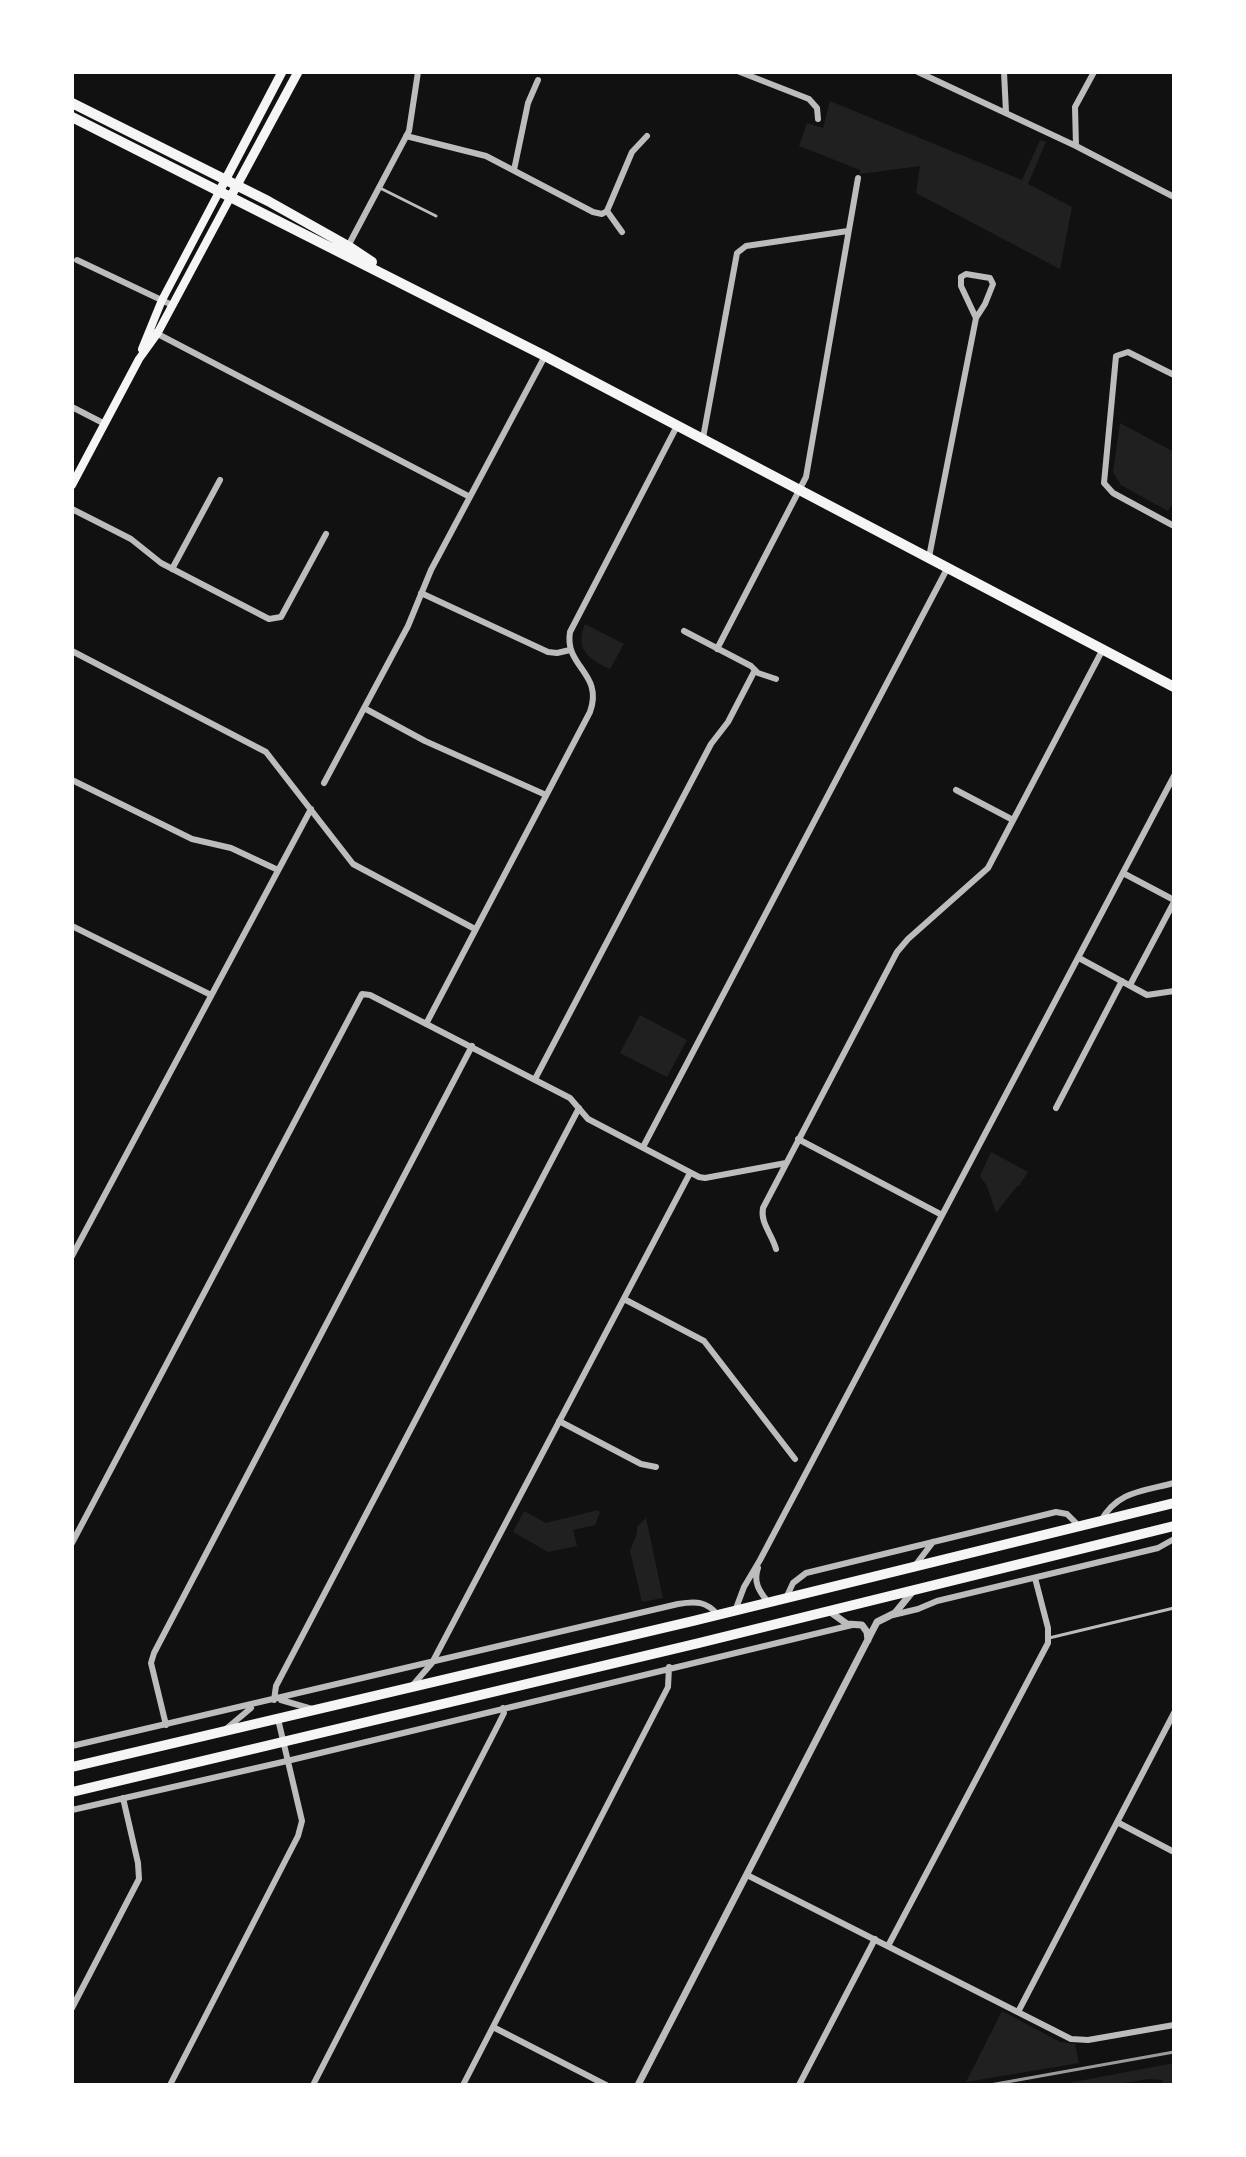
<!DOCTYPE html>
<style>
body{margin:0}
#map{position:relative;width:1246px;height:2157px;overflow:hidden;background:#111;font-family:Karla,sans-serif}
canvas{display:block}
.frame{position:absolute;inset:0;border:74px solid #fff;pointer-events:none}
</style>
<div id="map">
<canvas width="1246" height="2157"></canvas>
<div class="frame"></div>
</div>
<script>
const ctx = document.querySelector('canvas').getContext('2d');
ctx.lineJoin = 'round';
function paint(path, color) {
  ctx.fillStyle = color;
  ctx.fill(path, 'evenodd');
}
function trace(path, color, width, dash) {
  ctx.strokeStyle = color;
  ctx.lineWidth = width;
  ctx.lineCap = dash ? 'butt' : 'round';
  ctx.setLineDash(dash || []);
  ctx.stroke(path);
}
const green = new Path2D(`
 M830 101 1022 180 1040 140 1046 142 1028 184 1072 207 1060 269 916 193 920 166 860 174V170L799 146 807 123 823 128Z
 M1120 423 1174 452V501L1168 511 1121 485 1113 472Z
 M585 624 624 644 610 669C589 660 574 648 585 624Z
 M640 1015 687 1040 667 1077 620 1053Z
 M991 1152 1028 1172 1019 1186H1017L996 1213 987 1186 980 1176Z
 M598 1510 600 1512 595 1525 573 1530 577 1546 548 1552 513 1532 524 1511 546 1523Z
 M646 1518 663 1598 642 1602 630 1551 637 1533V1527Z
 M1002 2011 1060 2042 1075 2044 1079 2063 966 2082Z
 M1174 2063V2085H1163L1162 2080 1149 2079 1111 2085H1058Z`);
const service = new Path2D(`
 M378 187 436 216
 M1049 1638 1174 1608`);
const minor = new Path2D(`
 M740 72 809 99 817 108 818 119
 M918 72 1076 146 1174 197
 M1004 72 1006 112
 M406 136 486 156 593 212 602 214 607 211 622 232
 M1076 146 1075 107 1094 72
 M514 170 528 103 538 80
 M607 211 632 152 647 136
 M347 248 409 131 418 72
 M77 260 172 305
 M154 332 470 497
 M1174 375 1128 352 1116 356 1104 483 1113 493 1174 526
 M72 407 105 424
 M703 438 737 253 746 246 848 231
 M72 509 131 539 161 563 269 619 281 617 326 534
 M929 557 976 318 985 304 993 284 990 278 966 274 961 277V286L976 318
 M172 569 220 480
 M421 593 548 652 557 653 570 650
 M684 631 751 666 758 673 776 679
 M717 649 806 477 858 178
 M72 651 266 752 353 864 475 929
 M364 708 425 741 546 795
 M72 780 192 839 231 848 278 870
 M324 783 408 626 431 570 545 356
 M956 790 1013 820
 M1123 873 1174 900
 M72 926 211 995
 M1079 958 1147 995 1174 991
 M1130 985 1174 902
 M426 1024 590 712C604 673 564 667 570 632L677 426
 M535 1079 711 744 728 722 755 670
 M1056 1108 1122 981
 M798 1139 942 1215
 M643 1147 948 567
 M776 1249C772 1234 760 1223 763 1208L897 952 908 939 988 868 1103 649
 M72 1256 311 809
 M624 1299 704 1341 795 1459
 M559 1421 641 1464 656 1467
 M1101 1521C1117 1491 1144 1491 1174 1483
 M72 1543 362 994 370 995 570 1098 588 1119 699 1177 705 1178 786 1163
 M914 1567 933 1542
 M758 1568C753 1582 759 1591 768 1602
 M786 1598 793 1583 806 1573 1056 1512 1067 1514 1079 1526
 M735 1611 744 1587 760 1560 1174 776
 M893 1615 918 1609 937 1601 1158 1548 1174 1539
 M412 1686 432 1663 690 1173
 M274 1700 276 1686 579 1108
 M281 1700 312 1709
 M166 1725 151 1663 154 1653 472 1046
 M226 1729 251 1708
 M72 1746 678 1604C696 1601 706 1601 718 1615
 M72 1810 287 1761 852 1625
 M1117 1822 1174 1852
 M747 1875 1071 2039 1088 2040 1174 2025
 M888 1946 1048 1643V1628L1035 1578
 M72 2008 139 1879 138 1863 123 1798
 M1018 2012 1174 1713
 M493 2027 606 2085
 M170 2085 298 1836 302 1821 278 1719
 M313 2085 498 1725 504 1713 503 1708
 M463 2085 668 1687 669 1667
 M799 2085 875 1939`);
const tertiary = new Path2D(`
 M829 1611 847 1624 862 1625 867 1632 868 1640
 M638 2085 877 1622 895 1613 913 1591`);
const secondary = new Path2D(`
 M142 349 162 300 219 192
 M72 485 139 359 157 334 230 198`);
const primary = new Path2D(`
 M219 192 282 72
 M230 198 298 72`);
const trunk = new Path2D(`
 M72 103 268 201 348 246 372 262
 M72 117 545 356 1174 687
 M72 1767 693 1621 1174 1503
 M72 1792 699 1643 1174 1526`);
const rail = new Path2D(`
 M990 2085 1174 2052`);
paint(green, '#202020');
trace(service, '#bcbcbc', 3);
trace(minor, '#bcbcbc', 6);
trace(tertiary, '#bcbcbc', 7);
trace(secondary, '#f5f5f5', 8);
trace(primary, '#f5f5f5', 9);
trace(trunk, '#f5f5f5', 10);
trace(rail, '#9a9a9a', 3);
</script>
